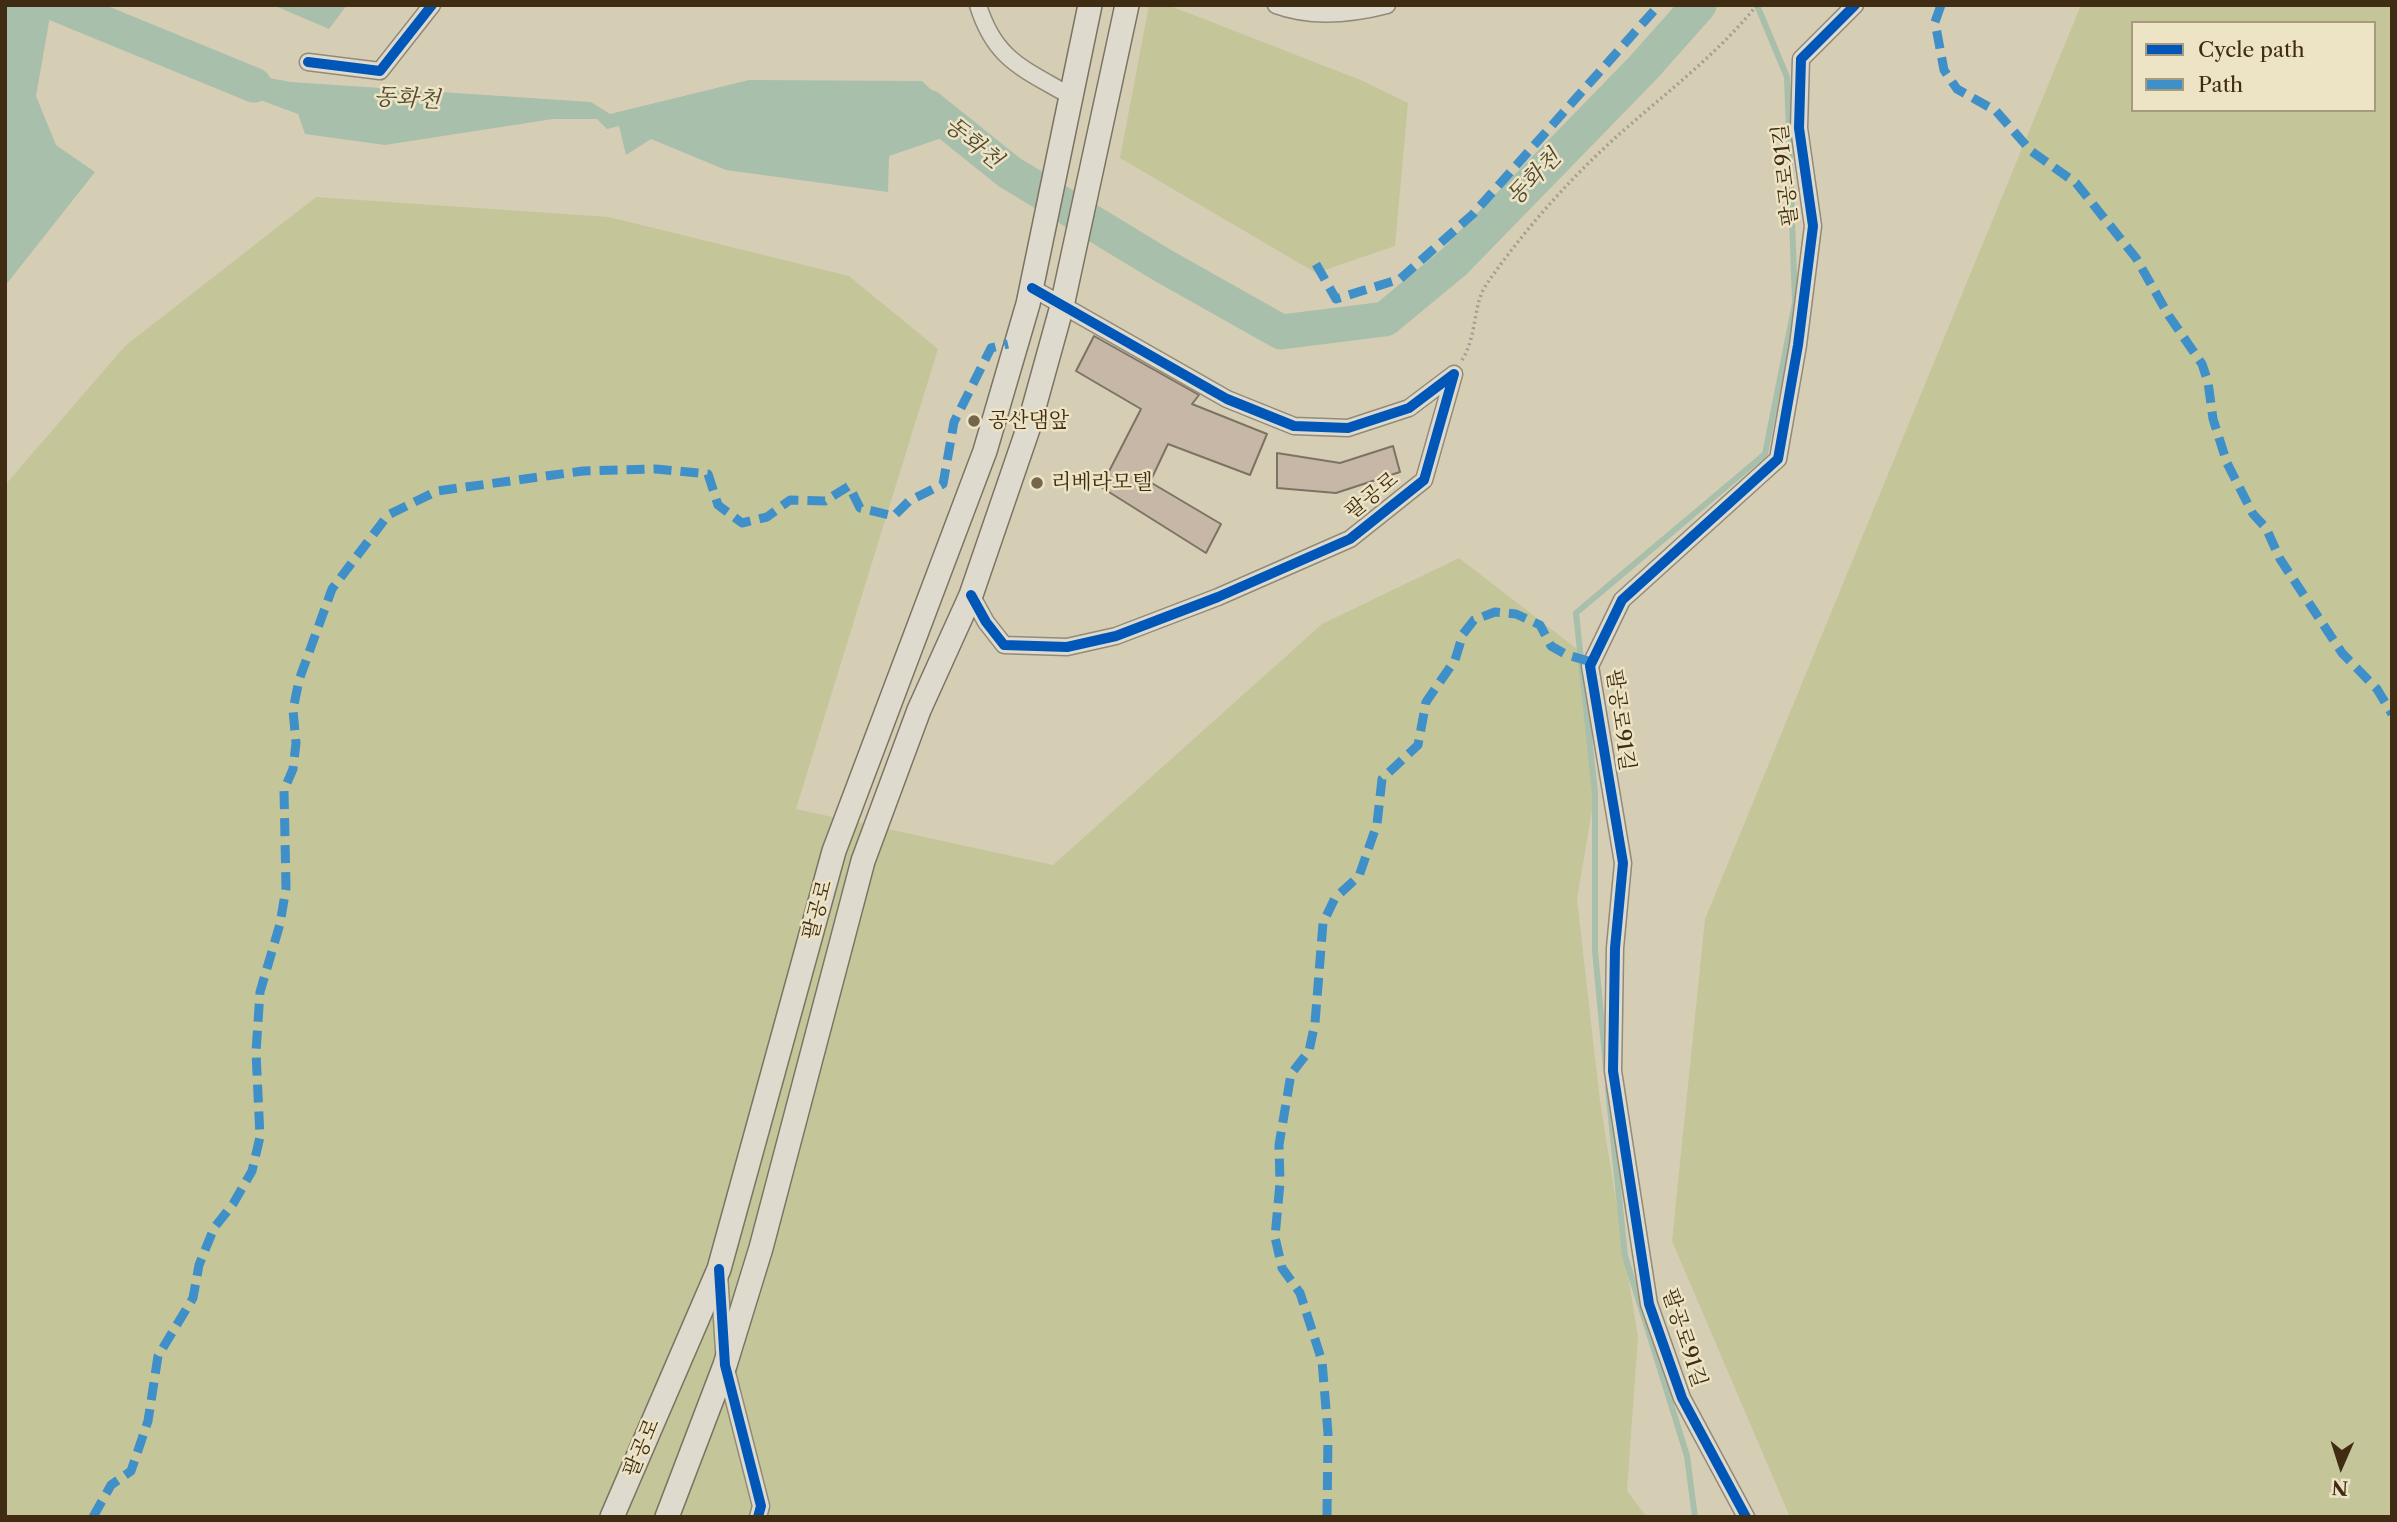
<!DOCTYPE html>
<meta charset="utf-8">
<style>
body{margin:0}
#map{position:relative;width:2397px;height:1522px;overflow:hidden;background:#d6ceb4;font-family:"Libre Caslon Text",serif}
canvas{display:block}
.frame{position:absolute;inset:0;border:7px solid #3f2c12;pointer-events:none}
.legend{position:absolute;left:2131px;top:21px;width:245px;height:91px;box-sizing:border-box;background:#ede4c5;border:2px solid #a79a7d;margin:0;padding:9px 12px;list-style:none;font-size:21px;color:#3f2c12}
.legend li{display:flex;align-items:center;gap:14px;height:35px}
.legend b{width:35px;border:2px solid #a79a7d}
.north{position:absolute;left:2306px;top:1431px;width:70px;height:70px;-webkit-text-stroke:5px #ede4c5;paint-order:stroke;rotate:183deg;font-size:19px;font-weight:700;line-height:28px;text-align:center;color:#3f2c12}
.north::after{content:'';display:block;margin:auto;width:24px;height:32px;background:#3f2c12;clip-path:polygon(50% 0,100% 100%,50% 72%,0 100%)}
</style>
<div id="map">
<canvas width="2397" height="1522"></canvas>
<div class="frame"></div>
<ul class="legend">
<li><b style="height:9px;background:#0057b8"></b>Cycle path</li>
<li><b style="height:9px;background:#3f90c8"></b>Path</li>
</ul>
<div class="north">N</div>
</div>
<script>
const ctx = document.querySelector('canvas').getContext('2d');
ctx.lineJoin = 'round';
function paint(path, color) {
  ctx.fillStyle = color;
  ctx.fill(path, 'evenodd');
}
function trace(path, color, width, dash) {
  ctx.strokeStyle = color;
  ctx.lineWidth = width;
  ctx.lineCap = dash ? 'butt' : 'round';
  ctx.setLineDash(dash || []);
  ctx.stroke(path);
}
function write(font, color, halo, rows, align = 'center') {
  ctx.font = font + ' "Libre Caslon Text","Noto Serif KR",serif';
  ctx.lineWidth = 5;
  ctx.setLineDash([]);
  ctx.textBaseline = 'middle';
  ctx.strokeStyle = halo;
  ctx.fillStyle = color;
  for (const [text, x, y, turn = 0] of rows) {
    ctx.save();
    ctx.translate(x, y);
    ctx.rotate((+turn || 0) * Math.PI / 180);
    ctx.textAlign = isNaN(turn) ? turn : align;
    if (halo) ctx.strokeText(text, 0, 0);
    ctx.fillText(text, 0, 0);
    ctx.restore();
  }
}
const green = new Path2D(`
 M1149 5H1168L1363 81 1408 103 1395 246 1316 273 1120 158Z
 M2081 5H2392V1517H1790L1672 1241 1705 919ZM2133 23H2374V110H2133Z
 M316 197 609 217 849 276 938 349 796 809 1053 865 1322 624 1459 558 1581 652 1595 793 1577 899 1600 1101 1638 1337 1627 1491 1647 1517H5V485L125 346Z`);
const water = new Path2D(`
 M5 5H52L36 96 56 145 95 172 5 286Z
 M273 5H347L329 29Z
 M136 54 291 82 591 102 610 114 749 80 922 81 971 128 889 156 888 192 726 170 651 139 626 155 619 126 607 129 597 119H553L385 145 305 134 298 114Z`);
const stream = new Path2D(`
 M1606 1067 1595 951V793L1576 613 1765 454 1795 303 1787 77 1757 5
 M1608 1088 1625 1256 1687 1456 1695 1517`);
const river = new Path2D(`
 M59 5 254 85
 M922 108 928 107 1009 172 1162 265 1281 332 1385 319 1454 262 1643 68 1699 5`);
const building = new Path2D(`
 M1094 336 1199 395 1192 404 1267 434 1250 475 1168 444 1150 482 1221 524 1206 553 1101 487 1141 409 1076 371Z
 M1393 446 1400 472 1336 493 1277 488V453L1340 463Z`);
const path = new Path2D(`
 M1462 360C1477 337 1473 304 1486 285 1519 237 1559 191 1601 151 1653 102 1712 61 1757 5`);
const minor = new Path2D(`
 M978 5C995 61 1025 69 1072 97
 M1276 5C1311 18 1352 14 1387 5
 M308 62 380 71 432 5
 M971 595 986 622 1004 645 1067 647 1116 636 1218 597 1350 539 1424 480 1454 374 1409 408 1348 428 1294 426 1227 399 1032 288
 M719 1273 725 1365 761 1506 758 1517
 M1746 1517 1682 1398 1649 1304 1613 1071 1615 948 1623 863 1590 666 1622 600 1778 459 1798 345 1813 226 1799 128 1801 59 1855 5`);
const secondary = new Path2D(`
 M612 1517 719 1269 834 851 985 451 1028 304 1090 5
 M667 1517 725 1365 761 1248 863 861 919 710 971 595 1028 429 1062 306 1127 5`);
const quiet = new Path2D(`
 M1941 5 1935 22 1944 70 1957 89 1996 111 2031 151 2076 183 2136 258 2169 316 2202 364 2208 382 2213 419 2227 463 2253 514 2266 528 2280 559 2342 653 2377 689 2392 714
 M1316 264 1336 299 1400 279 1473 214 1659 5
 M93 1517 111 1485 131 1471 148 1421 158 1356 193 1298 199 1265 214 1228 233 1204 252 1171 260 1137 256 1052 260 992 280 924 286 888 284 790 293 769 296 743 293 710 299 680 332 589 388 515 437 491 583 471 656 469 708 474 718 505 742 523 767 517 790 500 825 501 849 486 860 508 894 516 909 501 943 484 954 422 991 348 1008 344
 M1327 1517 1328 1433 1322 1361 1300 1293 1282 1268 1275 1237 1280 1183 1279 1145 1291 1074 1309 1051 1315 1023 1323 923 1335 898 1359 876 1377 824 1382 779 1418 745 1426 702 1455 660 1463 634 1474 620 1495 612 1516 614 1540 625 1551 646 1567 655 1592 662`);
const cycleway = new Path2D(`
 M308 62 380 71 432 5
 M971 595 986 622 1004 645 1067 647 1116 636 1218 597 1350 539 1424 480 1454 374 1409 408 1348 428 1294 426 1227 399 1032 288
 M719 1269 725 1365 761 1506 758 1517
 M1746 1517 1682 1398 1649 1304 1613 1071 1615 948 1623 863 1590 666 1622 600 1778 459 1798 345 1813 226 1799 128 1801 59 1855 5`);
const markers = [
 [974,421,7,"#74654b"],
 [1037,483,7,"#74654b"]
];
const streetNames = [
 ["팔공로91길",1786,175,-96],
 ["팔공로",1372,496,-39],
 ["팔공로91길",1620,720,82],
 ["팔공로",818,910,-75],
 ["팔공로91길",1684,1338,72],
 ["팔공로",642,1448,-67]
];
const poiNames = [
 ["공산댐앞",988,421],
 ["리베라모텔",1051,483]
];
const waterNames = [
 ["동화천",407,99,3],
 ["동화천",973,143,39],
 ["동화천",1534,178,-46]
];
paint(green, '#c5c59a');
paint(water, '#a8bfab');
trace(stream, '#a8bfab', 6);
trace(river, '#a8bfab', 35);
paint(building, '#c6b7a7');
trace(building, '#7b7463', 2);
trace(minor, '#918a78', 19);
trace(secondary, '#7b7463', 26);
trace(path, '#a29e91', 3.5, [2, 3.5]);
trace(minor, '#dedbce', 16);
trace(secondary, '#dedbce', 23);
trace(quiet, '#3f90c8', 9, [18, 9]);
trace(cycleway, '#0057b8', 10);
for (const [x, y, r, color] of markers) {
  const dot = new Path2D();
  dot.arc(x, y, r, 0, 2 * Math.PI);
  ctx.fillStyle = color;
  ctx.fill(dot);
  trace(dot, '#ede4c5', 2.5);
}
write('21px', '#3f2c12', '#ede4c5', streetNames);
write('21px', '#3f2c12', '#ede4c5', poiNames, 'left');
write('italic 23px', '#504830', '#ede4c5', waterNames);
</script>
